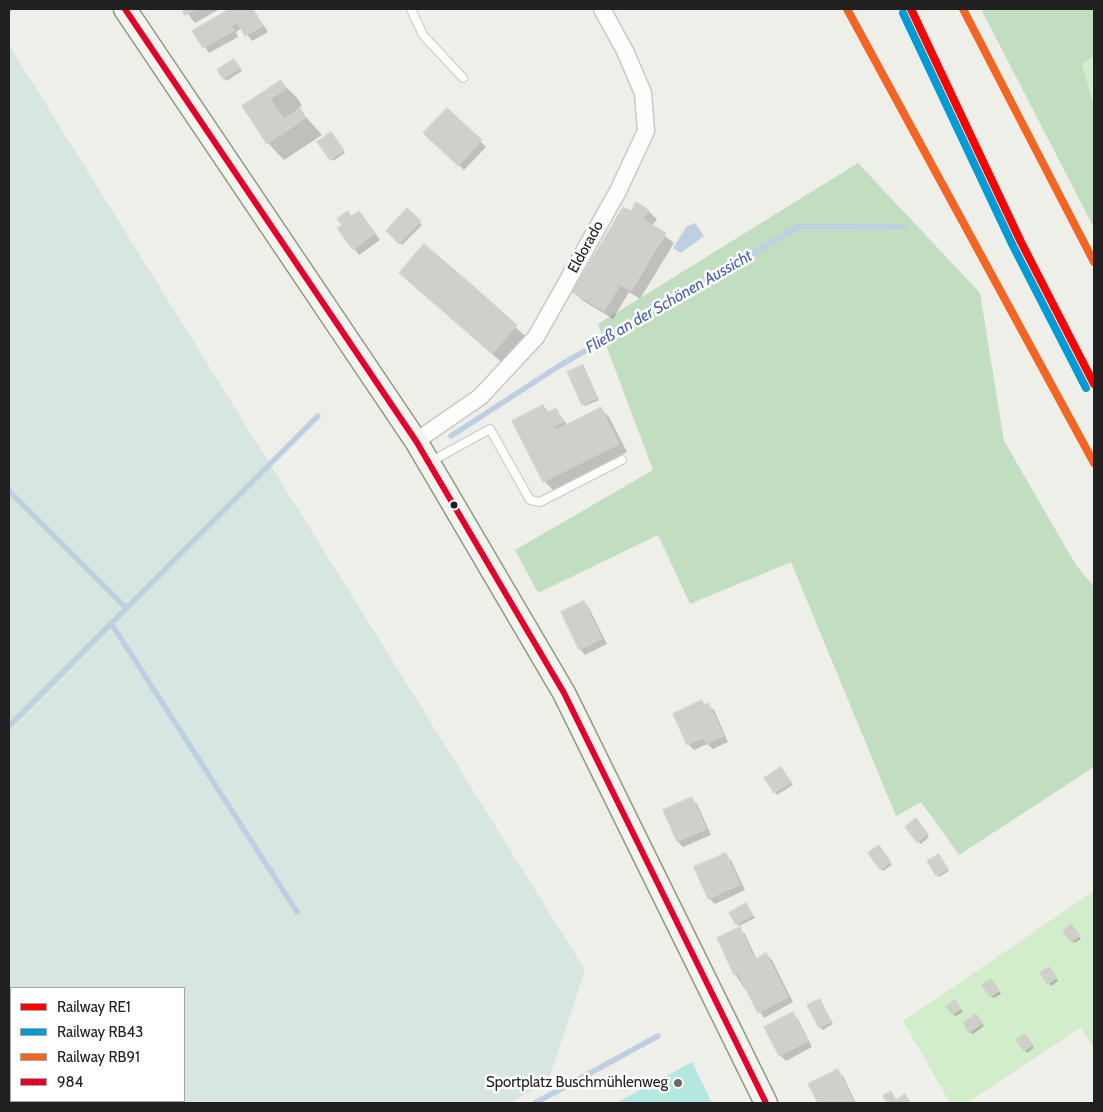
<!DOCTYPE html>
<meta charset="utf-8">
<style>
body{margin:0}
#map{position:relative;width:1103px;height:1112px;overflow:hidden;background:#efefea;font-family:Cabin,sans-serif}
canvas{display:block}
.frame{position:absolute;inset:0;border:10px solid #212121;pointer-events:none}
.legend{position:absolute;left:10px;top:987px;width:175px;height:115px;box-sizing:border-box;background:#fff;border:1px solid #a6a6a6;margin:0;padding:6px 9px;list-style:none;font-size:15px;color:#212121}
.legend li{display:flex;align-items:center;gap:10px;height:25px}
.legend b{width:25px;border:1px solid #a6a6a6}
</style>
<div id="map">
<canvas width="1103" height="1112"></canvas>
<div class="frame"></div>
<ul class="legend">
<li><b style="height:6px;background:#f00"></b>Railway RE1</li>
<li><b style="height:6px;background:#009bd5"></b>Railway RB43</li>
<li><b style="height:6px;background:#f26522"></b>Railway RB91</li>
<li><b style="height:6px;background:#e4002b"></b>984</li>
</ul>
</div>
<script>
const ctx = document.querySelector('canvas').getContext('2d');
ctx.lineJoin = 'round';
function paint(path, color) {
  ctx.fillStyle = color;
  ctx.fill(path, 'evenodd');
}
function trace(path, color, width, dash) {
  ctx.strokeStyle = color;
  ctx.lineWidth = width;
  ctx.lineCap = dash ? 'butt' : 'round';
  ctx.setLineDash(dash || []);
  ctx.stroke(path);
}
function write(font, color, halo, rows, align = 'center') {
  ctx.font = font + ' Cabin,sans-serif';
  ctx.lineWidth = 5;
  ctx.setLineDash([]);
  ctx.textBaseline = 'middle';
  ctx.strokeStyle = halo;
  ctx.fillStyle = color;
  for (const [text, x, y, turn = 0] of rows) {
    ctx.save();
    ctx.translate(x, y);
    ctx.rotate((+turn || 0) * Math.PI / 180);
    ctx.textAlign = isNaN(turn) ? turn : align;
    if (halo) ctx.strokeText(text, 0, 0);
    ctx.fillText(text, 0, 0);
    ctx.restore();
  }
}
const grass = new Path2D(`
 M1094 56V106L1082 63Z
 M1094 891V1049L1081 1028 966 1103H950L903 1021Z`);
const forest = new Path2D(`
 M981 9H1094V56L1082 64 1094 106V228Z
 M858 163 980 293 1004 441 1076 565 1094 586V767L959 855 921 802 896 816 791 562 690 604 658 535 538 593 515 550 653 470 598 324Z`);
const wetland = new Path2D(`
 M9 45 585 970 548 1082 509 1103H9ZM11 988H184V1101H11Z`);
const pitch = new Path2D(`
 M692 1062 712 1103H616Z`);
const water = new Path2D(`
 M695 223 704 236 681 253 673 248 687 226Z`);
const shadow = new Path2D(`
 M184 9H218V10L195 23Z
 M232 9H253L268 32 252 41 242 28 236 32 238 37 209 53 194 31Z
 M237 63 242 71 226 81 219 70Z
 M281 82 298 99 302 106 298 108 322 135 284 160 268 143 244 107Z
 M447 110 486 147 464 170 430 138Z
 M333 136 345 153 333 161 331 159Z
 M407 210 422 225 402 245 387 231Z
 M648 211 657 219 652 226 674 243 640 299 629 292 613 319 582 300 573 291 631 213Z
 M359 212 380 240 359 255 339 229Z
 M424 246 533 343 509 369 401 273Z
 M585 369 599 400 585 406 583 404Z
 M543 406 550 413 556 410 568 426 601 409 609 417 627 452 553 490 544 481 514 421Z
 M584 602 589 608 607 644 585 655 580 649Z
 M702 702 714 710 728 742 713 749 707 744 694 750 688 744Z
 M781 768 793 785 777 795 766 778Z
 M692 799 697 804 711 835 683 847 678 842Z
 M918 822 929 837 921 844 918 842Z
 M881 849 892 865 883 871 881 869Z
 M725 855 731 860 745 890 715 904 709 898Z
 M941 858 949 871 939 877 937 875Z
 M746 904 755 918 739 926 737 924Z
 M1074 928 1081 939 1074 943 1072 941Z
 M739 929 745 934 757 960 766 954 772 960 793 1002 764 1018 735 974Z
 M1051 971 1058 981 1051 986 1042 973Z
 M994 983 1001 994 994 998 991 996Z
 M822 1003 833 1024 823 1030 820 1027Z
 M957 1004 963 1012 956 1016 953 1014Z
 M793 1014 798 1019 812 1047 786 1061 780 1055Z
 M978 1018 984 1026 973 1034 970 1032Z
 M1027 1038 1034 1048 1027 1053 1018 1040Z
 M837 1071 843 1076 856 1103H819L810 1084Z
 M884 1096 896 1101 907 1098 910 1103H889Z`);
const stream = new Path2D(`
 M451 436 559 366 800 226 904 227
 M9 491 126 608
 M111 623 297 912
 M9 726 318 416
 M9 1004 11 1008
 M69 1101 71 1103
 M535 1103 658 1036`);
const building = new Path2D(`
 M182 9H197L185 15Z
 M230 9H253L263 26 245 36 237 22 231 26 234 31 203 48 192 31Z
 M234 59 240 68 223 79 217 70Z
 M281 80 286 89 270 99 284 119 300 108 306 118 267 144 242 106Z
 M447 108 482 140 458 166 423 133Z
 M331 132 344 150 330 160 317 142Z
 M636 202 649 210 643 219 666 233 631 291 620 285 604 311 572 292 623 207 631 211Z
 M407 208 421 221 399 244 386 231Z
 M348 211 351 216 359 211 375 233 353 250 337 228 342 225 337 219Z
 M424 244 471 284 445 313 399 273Z
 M471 284 517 325 492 354 445 313Z
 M583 365 597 398 582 405 567 372Z
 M543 405 547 413 556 408 563 422 554 426 556 430 601 407 619 444 543 482 512 421Z
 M584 601 602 639 579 650 561 612Z
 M702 700 704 705 708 703 724 736 706 744 703 738 687 745 673 714Z
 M781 767 791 782 774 793 764 778Z
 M692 797 706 829 677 842 663 810Z
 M916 818 928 834 917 843 905 827Z
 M879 845 891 862 880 870 868 853Z
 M726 853 740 885 708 899 694 867Z
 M939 854 948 869 936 876 927 861Z
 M746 903 753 915 736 925 729 913Z
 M1071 924 1080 936 1071 942 1063 931Z
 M740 927 755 960 734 975 717 938Z
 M766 953 788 997 758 1013 737 972Z
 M1049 967 1057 978 1048 984 1040 973Z
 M991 979 999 991 990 997 982 985Z
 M820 999 831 1022 819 1028 807 1005Z
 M955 1000 961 1009 952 1015 946 1006Z
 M793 1012 808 1041 779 1056 764 1027Z
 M976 1014 983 1023 969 1033 963 1023Z
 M1025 1034 1033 1045 1024 1051 1016 1040Z
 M838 1069 854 1103H818L808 1084Z
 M891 1091 896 1100 905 1094 910 1102 887 1103 883 1096Z`);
const path = new Path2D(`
 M9 12 12 9`);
const lane = new Path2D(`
 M411 9 423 35 463 78
 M430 462 490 429 530 500 540 502 622 460`);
const street = new Path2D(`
 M416 441 480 397 536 337 618 191 646 131 643 93 625 51 602 9`);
const secondary = new Path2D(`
 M125 9 416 441 564 693 766 1103`);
const bus1 = new Path2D(`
 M125 9 416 441 564 693 766 1103`);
const rail1 = new Path2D(`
 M911 9 1021 242 1094 384`);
const rail2 = new Path2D(`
 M903 13 1013 246 1086 388`);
const rail3 = new Path2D(`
 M847 9 1094 463
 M963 9 1094 262`);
const markers = [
 [454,505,4.5,"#212121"],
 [678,1083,5,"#696967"]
];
const streetNames = [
 ["Eldorado",586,247,-61]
];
const poiNames = [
 ["Sportplatz Buschmühlenweg",668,1083]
];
const waterNames = [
 ["Fließ an der Schönen Aussicht",669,302,-30]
];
paint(grass, '#d1edc9');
paint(forest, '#c2dec0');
paint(wetland, '#d8e6e2');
paint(pitch, '#b5e7e1');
paint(water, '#becfe2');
paint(shadow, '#0003');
trace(stream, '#becfe2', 5.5);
paint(building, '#d0cfcb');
trace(building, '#d2d1cb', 1);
trace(lane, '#c8c8c6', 10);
trace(street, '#c8c8c6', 19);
trace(secondary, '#909a82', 25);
trace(path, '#d8cfc9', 3, [2.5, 2.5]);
trace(lane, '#fdfdfc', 8);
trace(street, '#fdfdfc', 16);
trace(secondary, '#f2f4ed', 22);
trace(bus1, '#e4002b', 6);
trace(rail1, '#f00', 8);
trace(rail2, '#009bd5', 8);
trace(rail3, '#f26522', 8);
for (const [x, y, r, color] of markers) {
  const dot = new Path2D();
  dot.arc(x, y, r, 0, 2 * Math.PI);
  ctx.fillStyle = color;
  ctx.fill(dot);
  trace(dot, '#fff', 2);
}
write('15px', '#212121', '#fff', streetNames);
write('15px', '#212121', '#fff', poiNames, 'right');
write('italic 16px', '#4c5eb2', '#fff', waterNames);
</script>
